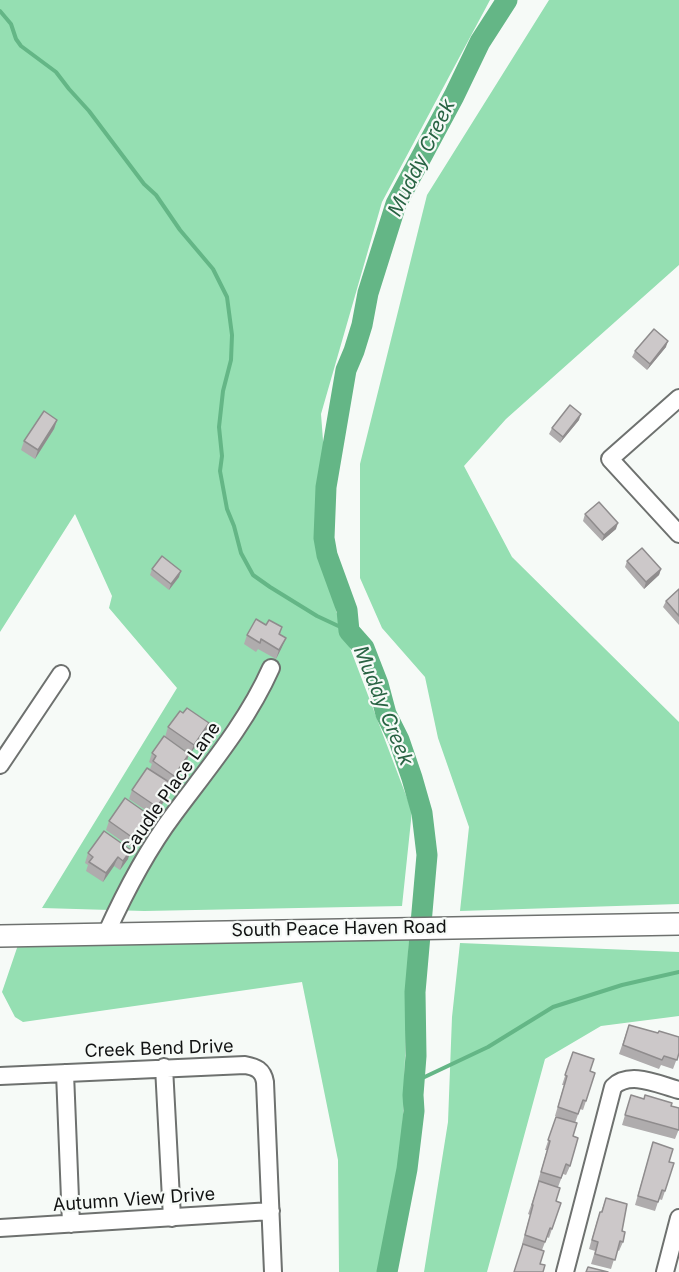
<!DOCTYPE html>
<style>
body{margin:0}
canvas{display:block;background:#f6faf7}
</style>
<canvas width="679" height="1272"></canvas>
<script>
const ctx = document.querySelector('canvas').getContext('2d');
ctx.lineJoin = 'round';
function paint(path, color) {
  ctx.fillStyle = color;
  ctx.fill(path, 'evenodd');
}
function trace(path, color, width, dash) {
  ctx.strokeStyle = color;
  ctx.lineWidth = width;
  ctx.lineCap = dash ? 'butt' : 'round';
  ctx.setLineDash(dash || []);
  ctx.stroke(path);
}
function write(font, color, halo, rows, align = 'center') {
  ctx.font = font + ' Inter,sans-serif';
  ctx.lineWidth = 4.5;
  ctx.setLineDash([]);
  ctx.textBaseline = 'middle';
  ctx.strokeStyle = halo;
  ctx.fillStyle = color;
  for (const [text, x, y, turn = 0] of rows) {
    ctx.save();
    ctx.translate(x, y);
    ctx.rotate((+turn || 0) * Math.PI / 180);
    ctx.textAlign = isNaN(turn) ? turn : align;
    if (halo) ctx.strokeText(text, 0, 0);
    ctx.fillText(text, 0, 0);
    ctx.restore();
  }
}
const green = new Path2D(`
 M0 0H490L382 202 321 414 336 611 412 811 402 906 144 911 42 908 177 688 109 608 112 596 75 514 0 632Z
 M549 0H679V265L506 419 464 466 512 557 679 722V904L460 911 469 827 438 738 425 677 382 628 360 578V464L427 195Z
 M409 939 402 1145 383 1272H339L338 1160 302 982 23 1022 15 1017 2 992 18 945Z
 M460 943 679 952V1016L601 1026 545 1059 487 1272H424L448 1122 452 1017Z`);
const stream = new Path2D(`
 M0 11 11 24 16 39 21 46 56 72 69 89 89 111 144 184 156 195 180 230 213 269 227 297 232 335 231 360 223 391 219 427 222 456 220 471 227 509 234 526 241 553 253 575 270 587 317 616 349 631
 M414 1082 488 1047 553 1007 622 985 679 972`);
const river = new Path2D(`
 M387 1272 407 1169 414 1111 413 1095 416 1056 415 992 427 855 422 813 412 778 399 740 386 714 378 684 364 648 349 631 347 610 327 555 324 538 326 487 346 370 354 351 362 325 368 293 396 204 454 96 480 42 507 0`);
const minor = new Path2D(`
 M679 398 610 459 679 534
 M0 765 61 674
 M106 934C125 892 147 850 174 814 209 767 247 722 271 668
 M164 1067 172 1218
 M65 1073 71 1224
 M0 1076 245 1065C256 1067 263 1070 265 1082L273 1272
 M0 1228 271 1211
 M565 1272 613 1087C630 1070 659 1085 679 1090
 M665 1272 679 1218`);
const major = new Path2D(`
 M0 936 679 924`);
const wall = new Path2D(`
 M666 347 647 370 632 357 635 351Z
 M57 420 54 429 35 459 21 450 24 441Z
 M579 420 560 443 549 434 552 428Z
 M585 514 616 529 602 541 583 521Z
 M627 561 661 569 659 575 644 589 625 567Z
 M152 569 179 577 169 590 150 575Z
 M679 589V625L663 607 666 601Z
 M282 627 280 635 282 647 276 659 258 649 256 652 244 644 247 635Z
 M183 713 209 723 206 732 190 754 165 737 168 727Z
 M152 753 189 754 186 763 171 784 169 794 154 816 129 799 132 790 150 769 152 764 149 762Z
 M109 821 149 826 133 849 106 830Z
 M104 831 128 859 120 870 114 866 103 882 86 871 88 865 85 863 88 853Z
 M629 1025 679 1053 673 1069 661 1065 659 1069 619 1054Z
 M573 1052 590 1071 586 1101 583 1110 580 1109 575 1123 570 1166 566 1175 563 1174 558 1187 552 1229 549 1238 547 1237 542 1250 540 1264 543 1272 523 1245 522 1244 530 1215 528 1214 539 1182 538 1181 547 1150H545L556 1117H558L555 1116 564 1085H562Z
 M631 1095 671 1106 679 1129 675 1139 622 1125Z
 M653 1142 669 1162 665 1191 662 1200 659 1199 655 1211 635 1205Z
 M606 1198 622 1231 623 1242 619 1251 617 1250 611 1269 591 1264 595 1251 589 1249 597 1221 600 1212H601Z`);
const shadedWall = new Path2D(`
 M668 341 666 347 647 370 650 364Z
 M581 414 579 420 560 443 563 437Z
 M57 420 54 429 35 459 38 450Z
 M618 523 616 529 602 541 604 535Z
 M661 569 659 575 644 589 646 582Z
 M181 571 179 577 169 590 171 584Z
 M286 638 282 647 276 659 279 650Z
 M209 723 206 732 190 754 194 745Z
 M189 754 186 763 170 785 174 776Z
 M172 784 169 794 154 816 157 807Z
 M152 817 149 826 133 849 136 840Z
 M131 850 128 859 120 870 123 861Z
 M118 857 114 866 103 882 106 873Z`);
const building = new Path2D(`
 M654 329 668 341 650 364 635 351Z
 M570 405 581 414 563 437 552 428Z
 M44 411 57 420 38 450 24 441Z
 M599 502 618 523 604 535 585 514Z
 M642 548 661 569 646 582 627 561Z
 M162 556 181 571 171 584 152 569Z
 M679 589V616L666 601Z
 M256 619 266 625 269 620 282 627 279 634 286 638 279 650 261 639 260 643 247 635Z
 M187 708 209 723 194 745 168 727 180 711 183 713Z
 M164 736 189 754 174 776 153 761 156 756 152 753Z
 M147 768 172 784 157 807 132 790Z
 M125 798 152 817 136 840 109 821Z
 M104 831 131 850 123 861 118 857 106 873 89 862 93 857 88 853Z
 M629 1025 658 1033 659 1031 679 1037V1053L677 1060 664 1056 662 1060 623 1045Z
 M573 1052 594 1059 590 1071 595 1073 586 1101 583 1100 578 1114 558 1107 567 1076 565 1075Z
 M631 1095 644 1099 645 1095 672 1103 671 1106 679 1108V1130L625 1115Z
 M556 1117 577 1123 573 1136 578 1138 570 1166 566 1164 561 1178 541 1172 550 1141 548 1140Z
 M653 1142 673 1149 669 1162 674 1163 665 1191 662 1190 658 1202 638 1196Z
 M539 1181 560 1188 556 1201 561 1203 552 1229 550 1228 545 1242 525 1235 533 1205H532Z
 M606 1198 627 1204 622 1231 625 1232 623 1242 620 1241 615 1260 595 1254 598 1242 592 1240 600 1212H602Z
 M523 1244 544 1251 540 1264 545 1265 543 1272H514Z
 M588 1267 608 1272H586Z`);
const streetNames = [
 ["Caudle Place Lane",171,789,-55],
 ["South Peace Haven Road",339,929,-1],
 ["Creek Bend Drive",159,1049,-2],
 ["Autumn View Drive",134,1200,-4]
];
const waterNames = [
 ["Muddy Creek",422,158,-64],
 ["Muddy Creek",383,706,68]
];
paint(green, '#95dfb2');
trace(stream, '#64b686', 4);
trace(river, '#64b686', 21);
trace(minor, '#6e716f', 20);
trace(major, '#6e716f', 24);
trace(minor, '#fff', 16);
trace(major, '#fff', 21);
paint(wall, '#afacad');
paint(shadedWall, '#8f8c8d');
paint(building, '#ccc8c9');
trace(building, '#8f8c8d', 1.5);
write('18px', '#111212', '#f6faf7', streetNames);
write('italic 20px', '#286343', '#f6faf7', waterNames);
</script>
